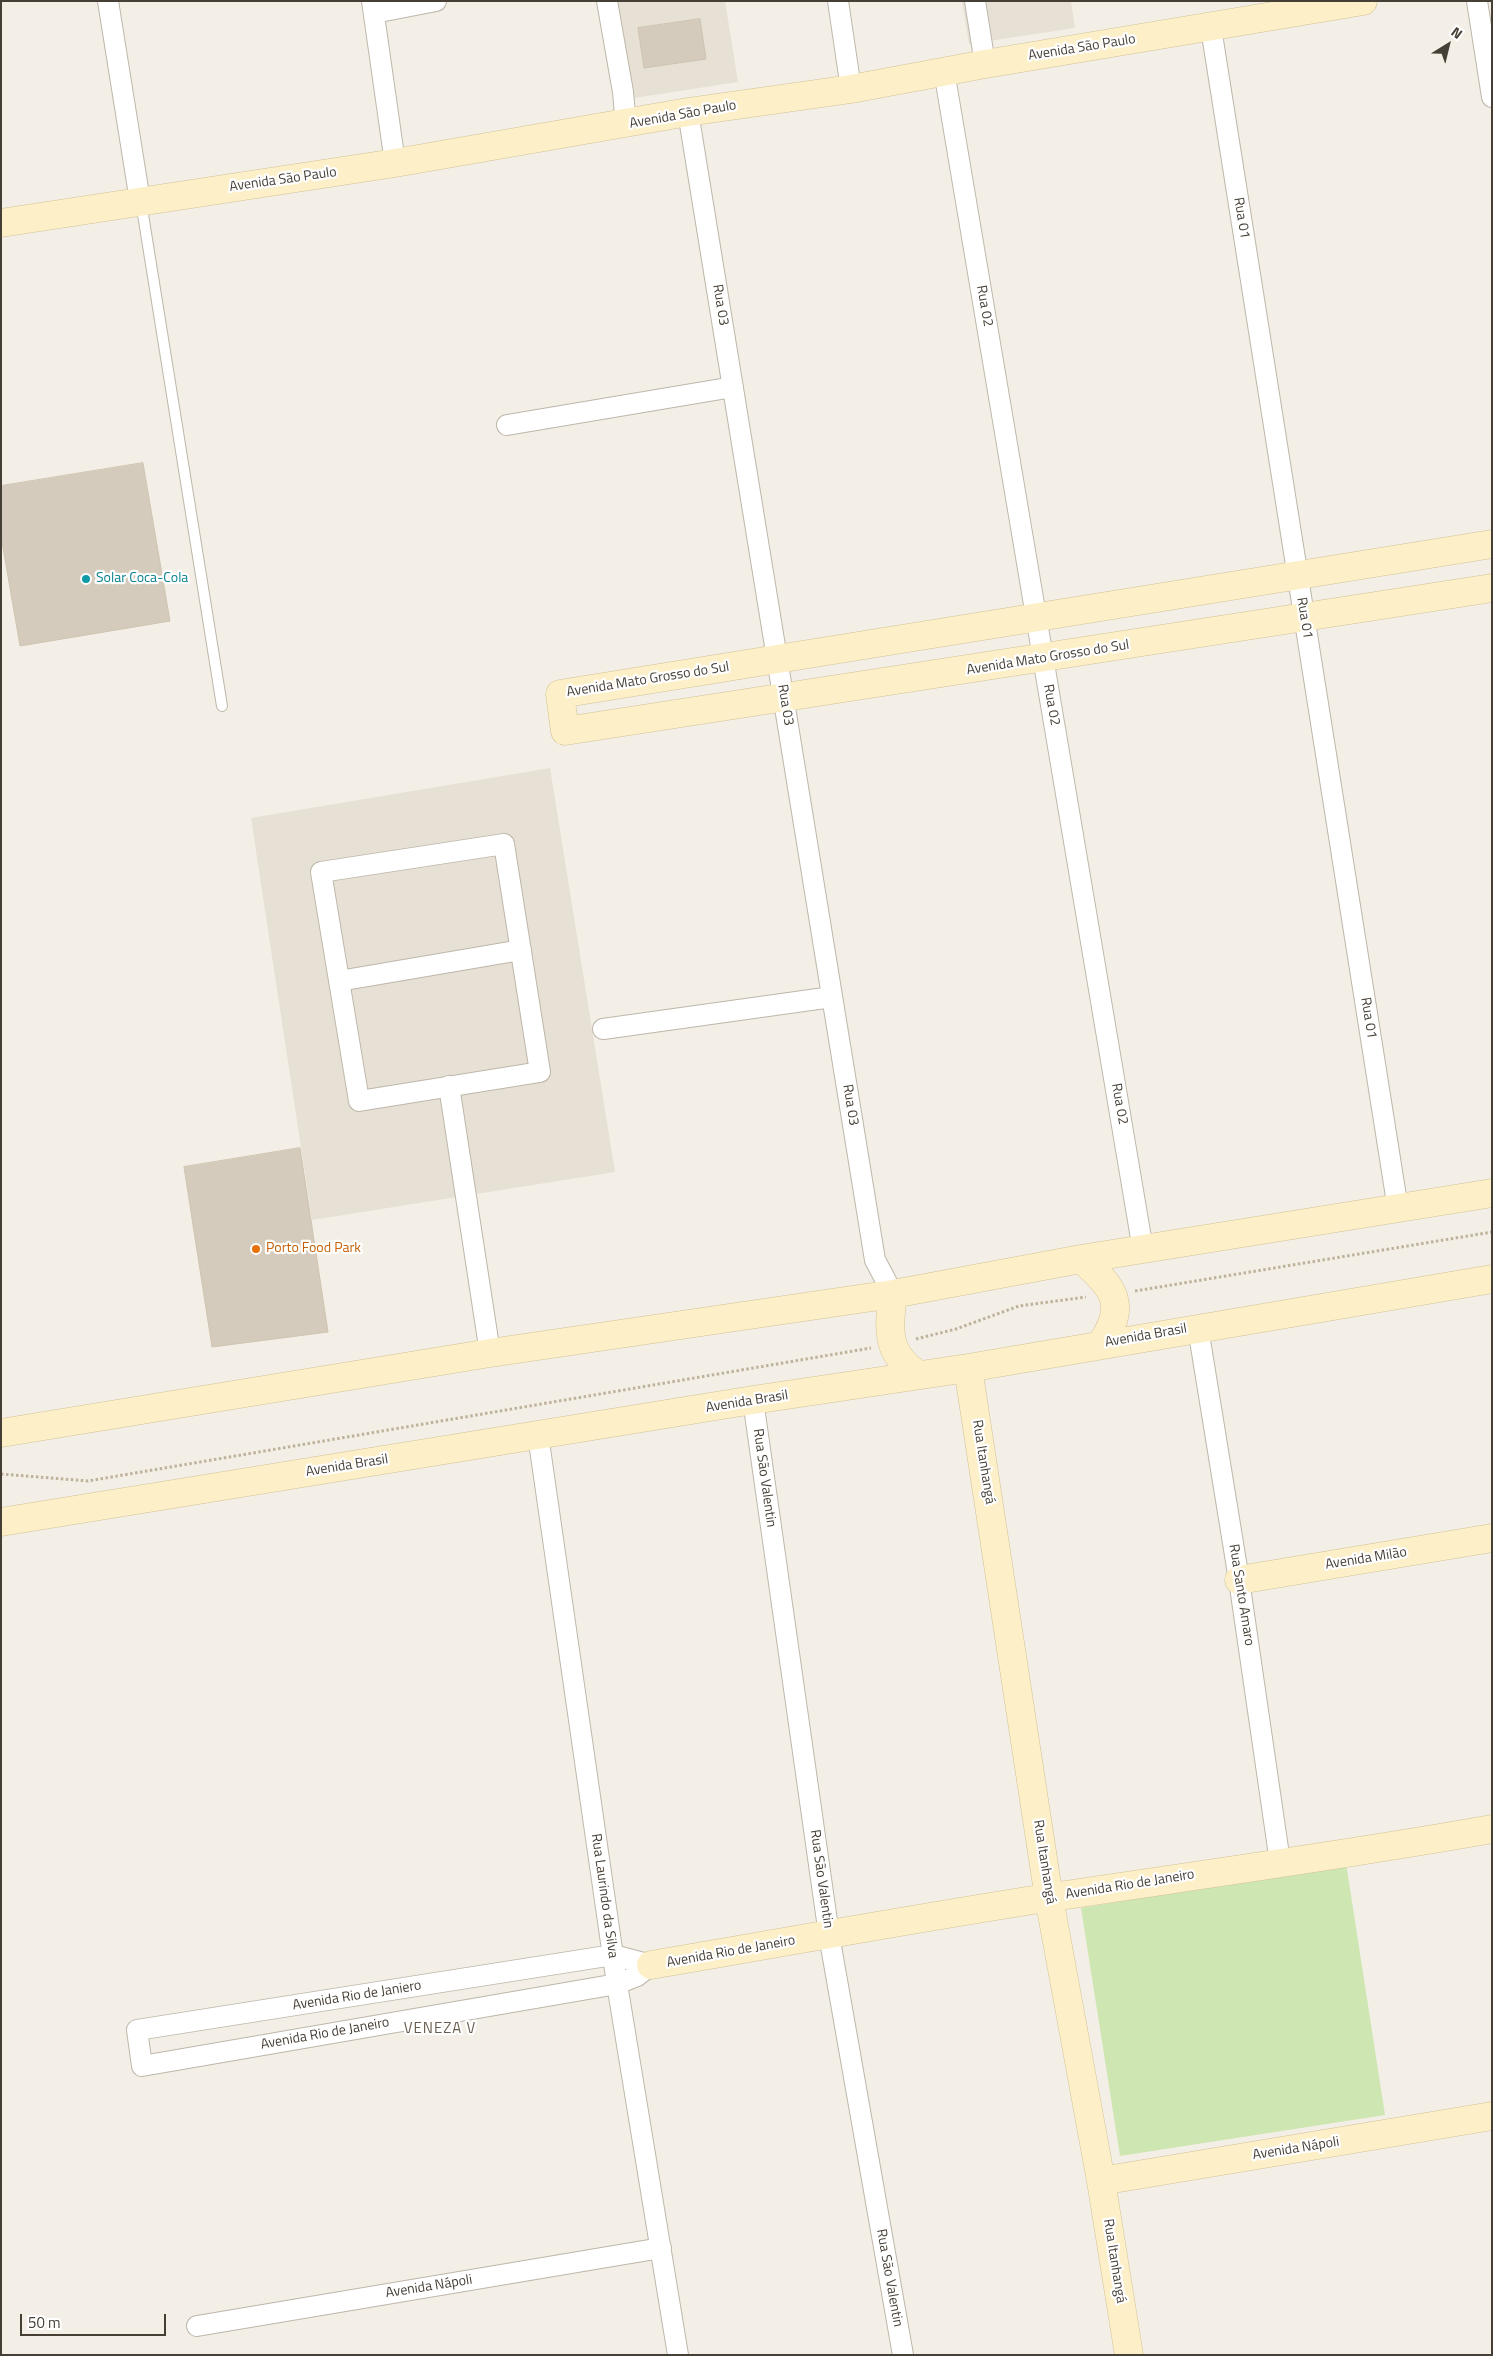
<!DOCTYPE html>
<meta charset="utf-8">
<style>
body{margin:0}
#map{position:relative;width:1493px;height:2356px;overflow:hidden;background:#f3efe7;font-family:"Titillium Web",sans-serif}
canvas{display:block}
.frame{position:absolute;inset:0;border:2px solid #463f36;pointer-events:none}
.north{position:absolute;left:1423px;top:20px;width:50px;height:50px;-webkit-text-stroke:4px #fff;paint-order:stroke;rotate:36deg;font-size:14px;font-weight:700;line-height:20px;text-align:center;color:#463f36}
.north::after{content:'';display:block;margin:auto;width:18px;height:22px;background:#463f36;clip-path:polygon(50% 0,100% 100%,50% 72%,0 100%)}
.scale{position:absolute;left:20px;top:2314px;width:146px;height:22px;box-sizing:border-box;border:2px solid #463f36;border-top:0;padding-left:6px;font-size:15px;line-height:18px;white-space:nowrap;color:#463f36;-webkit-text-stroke:4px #fff;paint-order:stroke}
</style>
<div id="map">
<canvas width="1493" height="2356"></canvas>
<div class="frame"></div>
<div class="north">N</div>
<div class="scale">50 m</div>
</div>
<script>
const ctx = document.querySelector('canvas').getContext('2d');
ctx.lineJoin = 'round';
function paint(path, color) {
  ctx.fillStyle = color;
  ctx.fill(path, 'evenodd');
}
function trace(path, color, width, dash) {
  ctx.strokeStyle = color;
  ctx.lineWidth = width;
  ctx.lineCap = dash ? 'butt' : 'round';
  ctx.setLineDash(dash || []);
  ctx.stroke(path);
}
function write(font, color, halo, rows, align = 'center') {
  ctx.font = font + ' "Titillium Web",sans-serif';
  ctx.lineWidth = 4.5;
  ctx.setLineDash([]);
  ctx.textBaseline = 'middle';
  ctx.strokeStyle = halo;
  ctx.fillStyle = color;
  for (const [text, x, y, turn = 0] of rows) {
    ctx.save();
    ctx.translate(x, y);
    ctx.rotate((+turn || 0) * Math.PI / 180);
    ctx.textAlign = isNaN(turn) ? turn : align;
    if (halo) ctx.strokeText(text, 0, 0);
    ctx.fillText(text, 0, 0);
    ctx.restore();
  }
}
const residential = new Path2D(`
 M599 1H725L738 82 615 101Z
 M962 1H1071L1075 28 969 44Z
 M550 768 615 1172 312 1220 251 818Z`);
const green = new Path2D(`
 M1346 1863 1385 2115 1120 2156 1081 1908Z`);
const building = new Path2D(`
 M700 19 706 59 644 68 638 28Z
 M143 463 170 621 20 646 1 536V486Z
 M300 1148 328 1332 212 1347 184 1167Z`);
const path = new Path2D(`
 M1135 1291 1492 1232
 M916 1339 956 1329 1019 1306 1086 1297
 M1 1474 88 1481 871 1348`);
const lane = new Path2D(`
 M141 202 222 706`);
const street = new Path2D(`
 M108 1 140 201
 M372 1 395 163
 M607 1 623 92 626 125
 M838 1 851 89
 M975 1 985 64
 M1477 1 1492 97
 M374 13 436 1
 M1211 28 1398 1209
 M944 71 1143 1250
 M688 112 875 1260 893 1294
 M507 425 733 387
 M504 844 540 1072 359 1101 321 872Z
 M339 981 521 950
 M603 1029 832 997
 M449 1086 490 1353
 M1198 1328 1239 1580 1280 1862
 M753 1400 829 1935 903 2355
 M538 1435 617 1984 678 2355
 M613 1955 651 1965 637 1976 617 1984 142 2066 137 2030Z
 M197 2326 661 2248`);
const secondary = new Path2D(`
 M1 223 395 163 688 112 851 89 985 64 1363 1
 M1492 544 560 694 565 731 1492 588
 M1081 1259C1114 1287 1128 1305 1101 1344
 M893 1294C888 1330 886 1354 919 1375
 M968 1368 1049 1898 1101 2181 1129 2355
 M1 1433 490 1353 893 1294 1081 1259 1492 1193
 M1 1522 753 1400 968 1368 1492 1279
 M1239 1580 1492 1538
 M651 1965C785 1942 918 1918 1052 1897 1199 1875 1346 1855 1492 1829
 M1101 2181 1492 2116`);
const markers = [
 [86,579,5,"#0f9aa8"],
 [256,1249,5,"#e8710a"]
];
const streetNames = [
 ["Avenida São Paulo",1082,48,-9],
 ["Avenida São Paulo",683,115,-10],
 ["Avenida São Paulo",283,180,-8],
 ["Rua 01",1241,218,81],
 ["Rua 03",720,305,81],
 ["Rua 02",984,306,80],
 ["Rua 01",1304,618,81],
 ["Avenida Mato Grosso do Sul",1048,658,-9],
 ["Avenida Mato Grosso do Sul",648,680,-9],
 ["Rua 03",785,705,81],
 ["Rua 02",1051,705,80],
 ["Rua 01",1368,1018,81],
 ["Rua 02",1119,1104,80],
 ["Rua 03",850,1105,81],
 ["Avenida Brasil",1146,1336,-10],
 ["Avenida Brasil",747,1402,-9],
 ["Rua Itanhangá",983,1462,81],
 ["Avenida Brasil",347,1466,-9],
 ["Rua São Valentin",764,1478,82],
 ["Avenida Milão",1366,1559,-9],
 ["Rua Santo Amaro",1241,1595,81],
 ["Rua Itanhangá",1044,1862,81],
 ["Rua São Valentin",821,1879,82],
 ["Avenida Rio de Janeiro",1130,1885,-9],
 ["Rua Laurindo da Silva",604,1896,82],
 ["Avenida Rio de Janeiro",731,1952,-10],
 ["Avenida Rio de Janiero",357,1996,-9],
 ["Avenida Rio de Janeiro",325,2034,-10],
 ["Avenida Nápoli",1296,2149,-9],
 ["Rua Itanhangá",1114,2261,81],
 ["Rua São Valentin",889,2278,80],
 ["Avenida Nápoli",429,2287,-9]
];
const cultureNames = [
 ["Solar Coca-Cola",96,579]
];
const foodNames = [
 ["Porto Food Park",266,1249]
];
const neighbourhoodNames = [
 ["VENEZA V",440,2029]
];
paint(residential, '#e7e1d5');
paint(green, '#cee6b1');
paint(building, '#d4cbbd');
trace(building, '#cfc3b0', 1);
trace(lane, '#beb7aa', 12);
trace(street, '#beb7aa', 22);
trace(secondary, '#d1c298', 29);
trace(path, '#bfb29b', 3, [2.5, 2.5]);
trace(lane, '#fff', 10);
trace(street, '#fff', 20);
trace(secondary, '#fdefc7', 28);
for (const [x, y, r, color] of markers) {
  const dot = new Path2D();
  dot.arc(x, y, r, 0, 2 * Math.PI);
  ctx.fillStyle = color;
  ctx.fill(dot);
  trace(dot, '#fff', 2);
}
write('14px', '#463f36', '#fff', streetNames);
write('14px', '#0d838f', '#fff', cultureNames, 'left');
write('14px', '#c56008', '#fff', foodNames, 'left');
ctx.letterSpacing = '1px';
write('15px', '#685d4e', '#fff', neighbourhoodNames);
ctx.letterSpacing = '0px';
</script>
